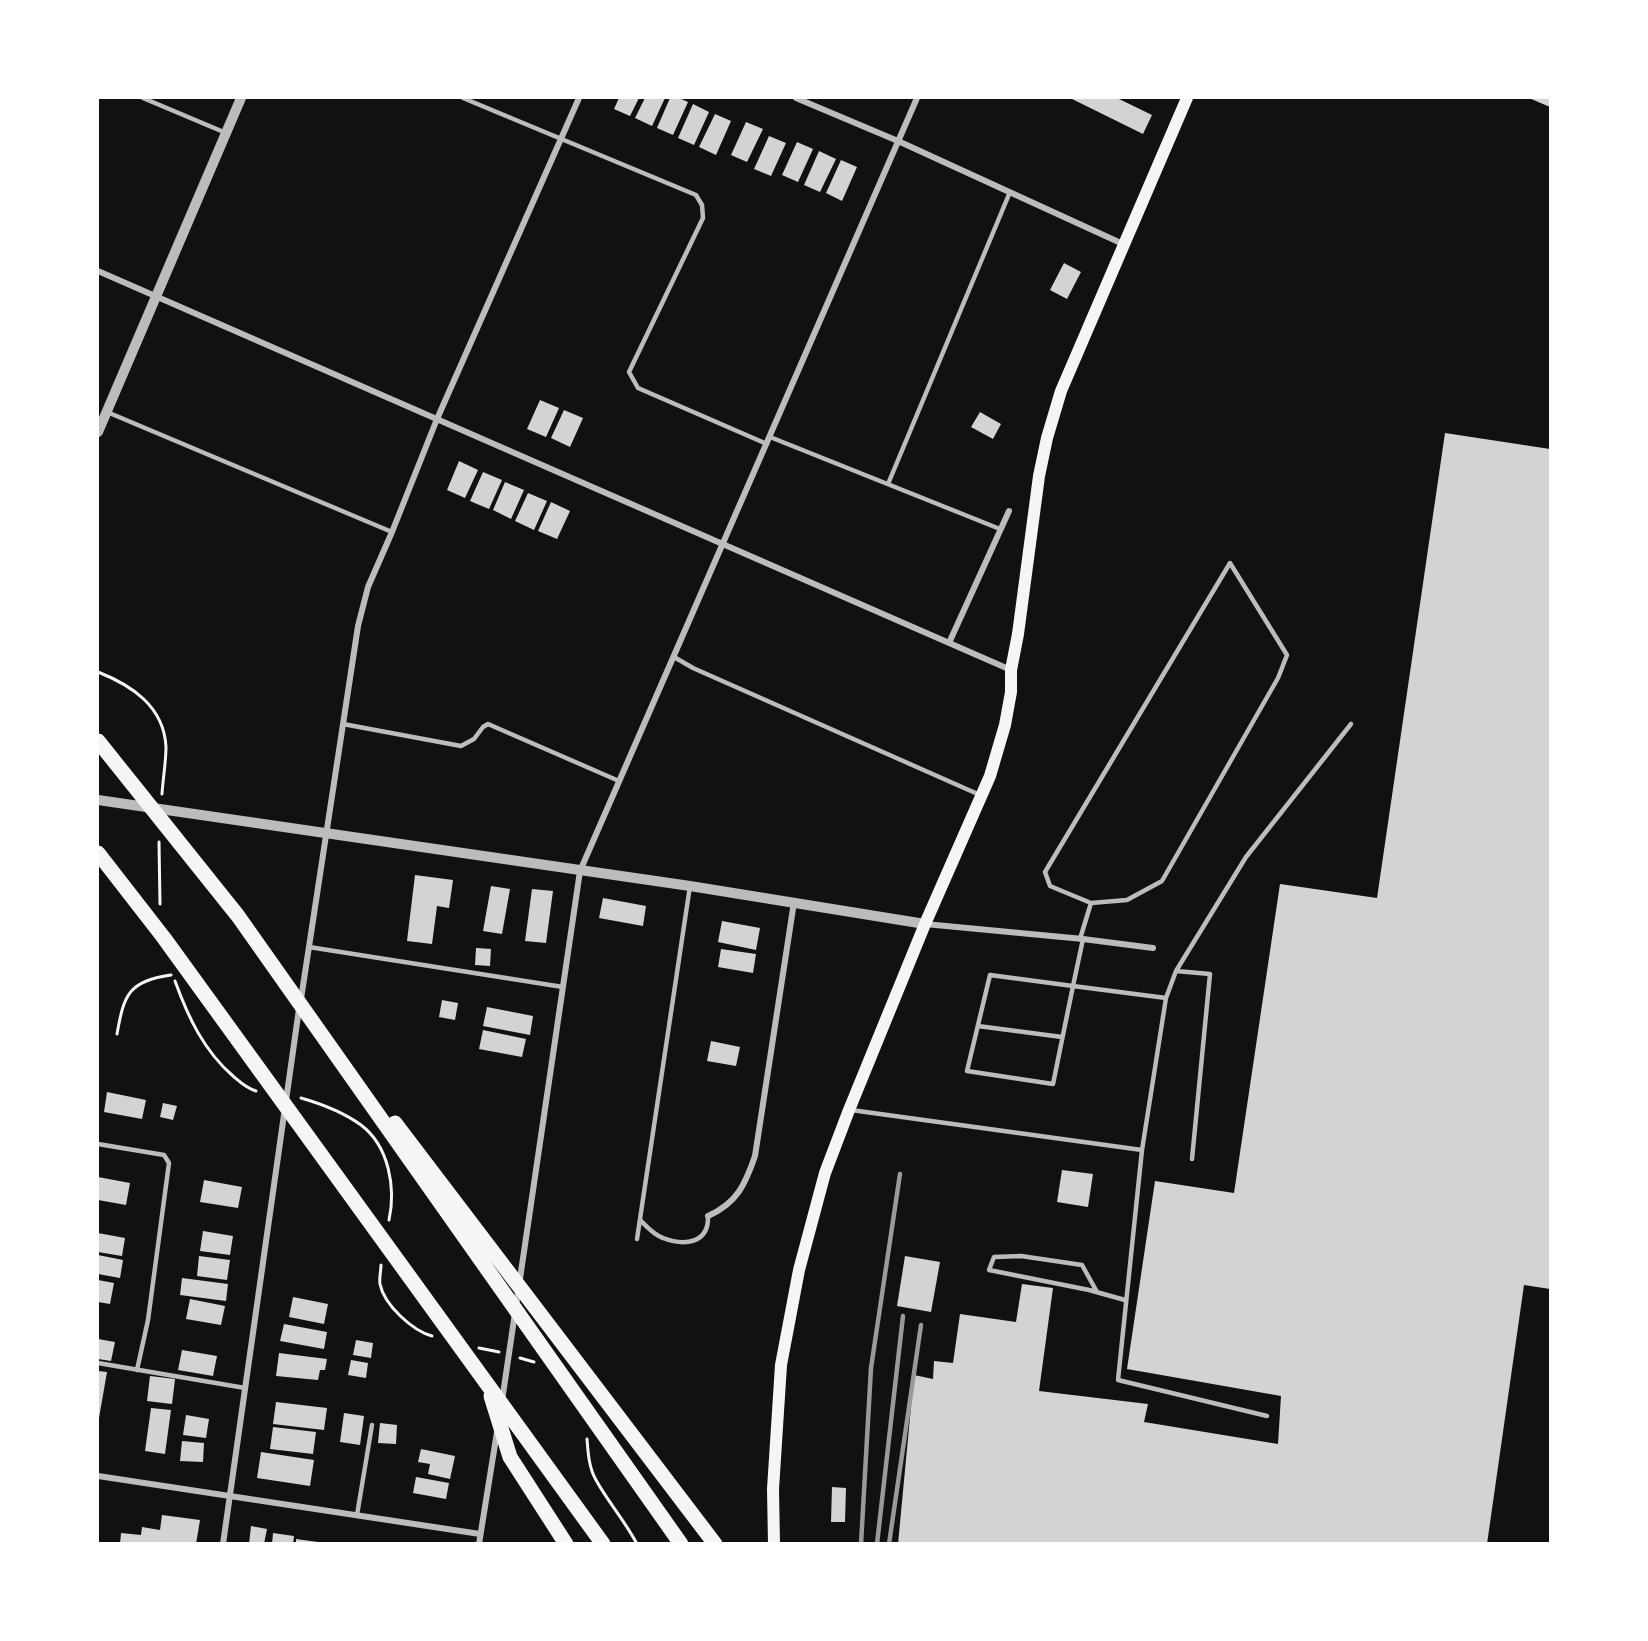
<!DOCTYPE html>
<style>
body{margin:0}
#map{position:relative;width:1648px;height:1641px;overflow:hidden;background:#111;font-family:Lora,serif}
canvas{display:block}
.frame{position:absolute;inset:0;border:99px solid #fff;pointer-events:none}
</style>
<div id="map">
<canvas width="1648" height="1641"></canvas>
<div class="frame"></div>
</div>
<script>
const ctx = document.querySelector('canvas').getContext('2d');
ctx.lineJoin = 'round';
function paint(path, color) {
  ctx.fillStyle = color;
  ctx.fill(path, 'evenodd');
}
function trace(path, color, width, dash) {
  ctx.strokeStyle = color;
  ctx.lineWidth = width;
  ctx.lineCap = dash ? 'butt' : 'round';
  ctx.setLineDash(dash || []);
  ctx.stroke(path);
}
const building = new Path2D(`
 M619 98H639L630 116 614 109Z
 M645 98H665L652 126 635 118Z
 M670 98H679L688 102 673 135 657 128Z
 M1070 98H1117L1152 115 1143 134Z
 M1529 98H1550V107Z
 M693 104 709 112 694 145 678 138Z
 M715 114 731 121 716 155 699 147Z
 M746 122 763 129 747 162 731 155Z
 M769 136 786 143 771 176 754 169Z
 M797 142 813 149 798 182 782 175Z
 M819 151 836 159 820 192 804 185Z
 M841 160 857 167 842 201 826 193Z
 M1064 263 1081 272 1067 299 1050 290Z
 M540 400 559 408 546 437 527 429Z
 M564 410 583 418 570 447 551 438Z
 M980 412 1001 424 993 439 971 427Z
 M1445 433 1550 449V1289L1524 1285 1487 1544H898L914 1375 933 1379 934 1361 953 1363 960 1314 1016 1322 1022 1284 1053 1288 1039 1391 1148 1404 1144 1422 1278 1444 1281 1396 1127 1369 1155 1181 1234 1193 1280 884 1377 898Z
 M459 461 478 470 465 498 447 490Z
 M483 472 502 480 489 509 470 501Z
 M505 482 524 490 511 519 493 510Z
 M528 493 547 501 534 530 515 521Z
 M551 502 570 511 557 539 538 531Z
 M415 875 453 880 449 908 437 906 432 944 407 941Z
 M491 886 510 889 502 934 483 931Z
 M532 889 553 891 546 943 525 941Z
 M603 898 646 906 643 926 599 918Z
 M722 921 760 928 756 950 718 942Z
 M476 948 491 949 490 966 475 965Z
 M721 949 756 954 753 973 718 967Z
 M442 1000 458 1003 455 1020 439 1017Z
 M487 1007 533 1016 530 1035 483 1026Z
 M483 1030 526 1039 522 1057 479 1049Z
 M711 1041 740 1047 736 1066 707 1061Z
 M107 1092 146 1100 142 1119 104 1112Z
 M163 1103 177 1106 173 1120 160 1117Z
 M1062 1170 1093 1174 1088 1207 1057 1202Z
 M98 1177 130 1183 126 1205 98 1200Z
 M204 1180 242 1187 238 1208 200 1202Z
 M203 1231 233 1236 230 1255 200 1251Z
 M98 1233 125 1238 122 1256 98 1252Z
 M98 1255 123 1260 120 1278 98 1274Z
 M199 1256 230 1260 227 1280 197 1276Z
 M905 1256 940 1262 931 1312 897 1306Z
 M182 1278 228 1284 226 1301 180 1295Z
 M98 1280 114 1283 110 1304 98 1302Z
 M293 1297 328 1304 324 1324 289 1317Z
 M190 1299 225 1306 221 1325 186 1319Z
 M284 1324 327 1332 324 1349 280 1341Z
 M98 1339 115 1342 111 1361 98 1359Z
 M356 1340 373 1343 371 1358 353 1355Z
 M182 1350 217 1356 213 1376 178 1370Z
 M279 1353 327 1359 325 1370H320L318 1380 276 1376Z
 M351 1360 368 1363 366 1378 348 1375Z
 M98 1371 107 1372 99 1418H98Z
 M150 1376 175 1379 172 1404 147 1401Z
 M276 1402 327 1408 324 1430 273 1424Z
 M151 1408 171 1410 165 1454 145 1451Z
 M344 1413 364 1416 360 1445 340 1442Z
 M186 1415 209 1419 206 1438 183 1435Z
 M380 1423 397 1425 396 1444 378 1443Z
 M273 1427 316 1432 313 1454 270 1449Z
 M182 1441 204 1443 203 1462 180 1461Z
 M421 1449 455 1456 450 1479 428 1474 430 1464 418 1462Z
 M261 1452 314 1460 310 1486 257 1478Z
 M416 1477 449 1483 446 1499 413 1493Z
 M832 1487 846 1488 845 1522H831Z
 M162 1515 200 1520 196 1544H120L121 1533 141 1535 142 1527 160 1530Z
 M251 1526 267 1529 264 1544H249Z
 M273 1533 294 1536 293 1544H272Z
 M296 1539 318 1542V1544H296Z`);
const path = new Path2D(`
 M98 672C131 685 164 706 166 747 166 762 163 778 162 794
 M159 842 160 904
 M175 981C188 1017 204 1051 233 1076 240 1082 246 1088 256 1091
 M117 1034C124 995 128 981 171 975
 M301 1098C322 1104 343 1112 361 1125 389 1146 396 1188 389 1220
 M381 1265C381 1271 379 1278 380 1284 384 1305 413 1331 432 1336
 M479 1348 499 1352
 M520 1358 534 1362
 M587 1439C588 1453 589 1468 596 1480 608 1502 625 1521 637 1544`);
const service = new Path2D(`
 M143 98 226 133
 M463 98 696 195 702 205 703 218 629 372 638 388 767 444
 M107 412 392 532
 M770 437 1000 529
 M888 484 1010 192
 M674 657 693 668 980 795
 M343 724 461 746 474 739 483 727 488 724 619 781
 M1080 939 1091 903 1127 900 1162 881 1278 678 1287 655 1230 563 1045 872 1050 886 1091 903
 M309 947 563 987
 M1176 971 1210 974 1192 1159
 M990 975 1073 986 1053 1084 967 1071Z
 M1166 998 1176 971 1246 857 1351 724
 M978 1026 1062 1037
 M851 1110 1142 1150 1166 998 1073 986 1083 939
 M98 1144 164 1155 169 1163 148 1320 137 1370
 M1142 1150 1118 1380 1267 1416
 M640 1220C647 1227 654 1235 663 1238 684 1246 709 1244 708 1216
 M637 1239 690 886
 M1097 1292 1082 1265 1021 1256 994 1257 989 1270 1089 1290 1125 1300
 M98 1363 245 1388
 M357 1515 372 1425`);
const minor = new Path2D(`
 M796 98 898 141 1123 244
 M98 271 1011 670
 M949 643 1009 511
 M925 924 1083 939 1153 948
 M301 999 358 626 368 587 392 532 437 419 579 98
 M708 1216C737 1203 745 1185 755 1156L794 902
 M502 1401 580 871 917 98
 M98 1476 480 1534
 M223 1544 299 1009
 M479 1544 497 1432`);
const tertiary = new Path2D(`
 M98 432 241 98
 M98 800 690 886 925 924`);
const secondary = new Path2D(`
 M774 1544 773 1489 781 1365 799 1270 825 1173 849 1110 925 924 990 776 1005 725 1011 692V670L1018 634 1039 476 1047 438 1061 391 1187 98`);
const motorway = new Path2D(`
 M98 741 238 916 681 1544
 M98 853 164 938 603 1544
 M395 1123 715 1544
 M491 1396 510 1457 566 1544`);
const rail = new Path2D(`
 M861 1544 871 1368 900 1174
 M877 1544 903 1316
 M889 1544 921 1325`);
paint(building, '#d3d3d3');
trace(path, '#f5f5f5', 3);
trace(service, '#bcbcbc', 4.5);
trace(minor, '#bcbcbc', 6);
trace(tertiary, '#bcbcbc', 10);
trace(secondary, '#f5f5f5', 12);
trace(motorway, '#f5f5f5', 15);
trace(rail, '#9a9a9a', 4.5);
</script>
